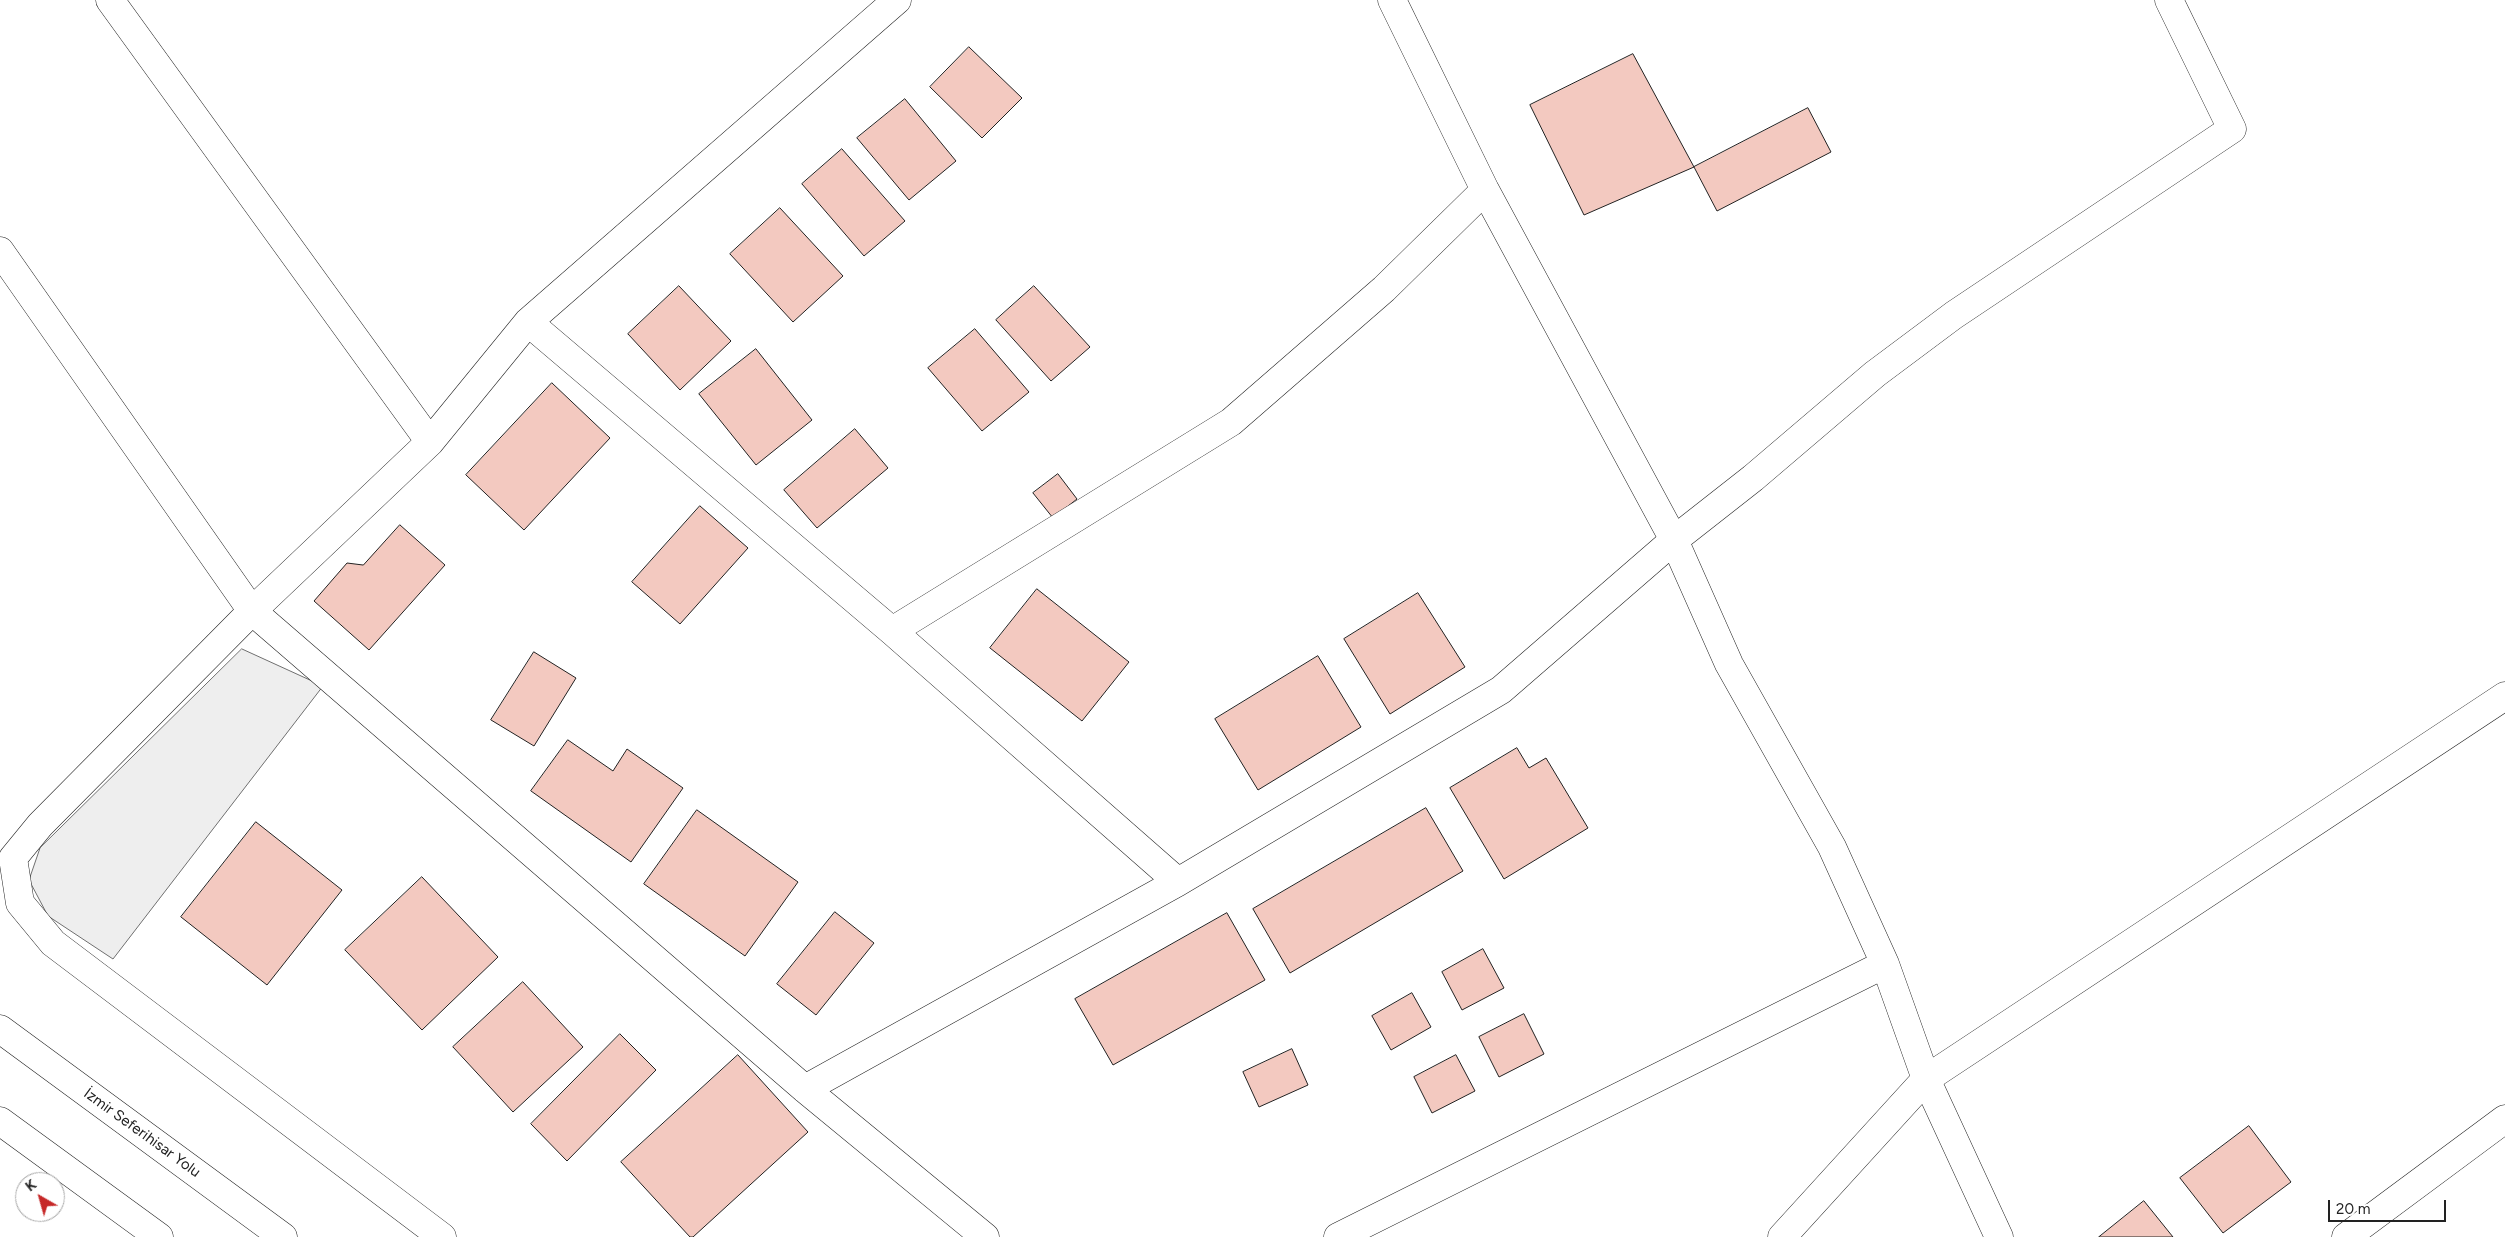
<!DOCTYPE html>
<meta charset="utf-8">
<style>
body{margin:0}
#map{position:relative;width:2505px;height:1237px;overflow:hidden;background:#fff;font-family:Figtree,sans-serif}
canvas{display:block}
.north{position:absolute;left:15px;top:1172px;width:50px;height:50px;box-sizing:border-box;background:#fff;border:1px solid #a7a7a7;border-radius:50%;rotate:322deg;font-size:14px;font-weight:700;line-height:20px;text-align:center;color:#222}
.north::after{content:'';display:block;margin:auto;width:18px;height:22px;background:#c62828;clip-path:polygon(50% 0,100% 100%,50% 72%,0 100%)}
.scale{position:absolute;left:2328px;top:1200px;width:118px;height:22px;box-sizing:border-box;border:2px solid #222;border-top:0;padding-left:6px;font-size:15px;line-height:18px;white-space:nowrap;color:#222;-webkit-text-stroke:4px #fff;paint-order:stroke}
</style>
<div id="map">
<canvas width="2505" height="1237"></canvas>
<div class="north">K</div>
<div class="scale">20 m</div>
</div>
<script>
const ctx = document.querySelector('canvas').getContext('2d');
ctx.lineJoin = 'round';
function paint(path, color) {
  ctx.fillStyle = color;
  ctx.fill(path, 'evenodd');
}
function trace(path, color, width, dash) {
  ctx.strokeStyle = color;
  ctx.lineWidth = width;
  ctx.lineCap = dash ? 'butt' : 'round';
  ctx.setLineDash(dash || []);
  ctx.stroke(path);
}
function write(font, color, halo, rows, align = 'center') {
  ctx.font = font + ' Figtree,sans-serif';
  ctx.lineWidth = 4;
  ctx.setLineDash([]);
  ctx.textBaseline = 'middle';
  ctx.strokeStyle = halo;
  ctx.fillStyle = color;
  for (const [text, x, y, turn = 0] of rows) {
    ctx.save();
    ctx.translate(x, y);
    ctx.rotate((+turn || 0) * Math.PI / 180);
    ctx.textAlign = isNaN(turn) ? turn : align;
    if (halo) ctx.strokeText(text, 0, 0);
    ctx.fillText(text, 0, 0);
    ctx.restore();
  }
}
const green = new Path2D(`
 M242 649 323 686 113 959 48 916 29 880 40 848Z`);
const building = new Path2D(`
 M969 47 1022 98 982 138 930 87Z
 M1633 54 1694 167 1584 215 1530 105Z
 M905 99 956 161 909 200 857 138Z
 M1808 108 1831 152 1717 211 1694 167Z
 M842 149 905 221 864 256 802 184Z
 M780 208 843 276 793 322 730 254Z
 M679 286 731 341 680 390 628 334Z
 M1034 286 1090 347 1051 381 996 320Z
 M975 329 1029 392 982 431 928 368Z
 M756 349 812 420 756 465 699 394Z
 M552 383 610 438 524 530 466 475Z
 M855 429 888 468 817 528 784 490Z
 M1058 474 1077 499 1053 518 1033 493Z
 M700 506 748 548 680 624 632 582Z
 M400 525 445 565 369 650 314 601 347 563 363 565Z
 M1037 589 1129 662 1082 721 990 648Z
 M1418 593 1465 667 1390 714 1344 639Z
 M534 652 576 678 534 746 491 720Z
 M1318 656 1361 727 1258 790 1215 719Z
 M568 740 613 771 627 749 683 788 631 862 531 791Z
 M1517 748 1529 768 1546 758 1588 828 1504 879 1450 788Z
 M1426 808 1463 871 1290 973 1253 909Z
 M697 810 798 882 745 956 644 884Z
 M256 822 342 890 267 985 181 917Z
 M422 877 498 957 422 1030 345 950Z
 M835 912 874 943 816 1015 777 984Z
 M1227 913 1265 980 1113 1065 1075 999Z
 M1483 949 1504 988 1462 1010 1442 972Z
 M523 982 583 1047 513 1112 453 1047Z
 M1412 993 1431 1027 1391 1050 1372 1016Z
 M1524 1014 1544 1054 1499 1077 1479 1037Z
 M620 1034 656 1070 567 1161 531 1124Z
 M1292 1049 1308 1085 1259 1107 1243 1072Z
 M738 1055 808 1132 693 1237H690L621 1162Z
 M1456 1055 1475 1091 1432 1113 1414 1077Z
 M2249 1126 2291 1182 2223 1233 2180 1178Z
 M2144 1201 2173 1237H2099Z`);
const minor = new Path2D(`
 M110 0 430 442
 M1392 0 1485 190 1674 540 1729 664 1832 847 1885 964 1926 1079 1999 1237
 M0 251 252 611 805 1089 985 1237
 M528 322 892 631 1178 882
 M892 631 1231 422 1384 289 1485 190
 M805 1089 1178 882 1501 690 1674 540 1753 478 1875 374 1954 315 2232 129 2169 0
 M442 1237 53 943 20 903 13 858 40 825 252 611 430 442 528 322 897 0
 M1338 1237 1885 964
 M1782 1237 1926 1079 2505 696
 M2346 1237 2505 1119`);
const primary = new Path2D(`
 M0 1029 283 1237
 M0 1121 159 1237`);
const streetNames = [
 ["İzmir Seferihisar Yolu",142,1133,36]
];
paint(green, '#eee');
trace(green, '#6f6f6f', 1);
paint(building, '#f3c9c0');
trace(building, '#222', 1);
trace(minor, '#222', 29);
trace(primary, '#222', 29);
trace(minor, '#fff', 28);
trace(primary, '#fff', 28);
write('15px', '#222', '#fff', streetNames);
</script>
